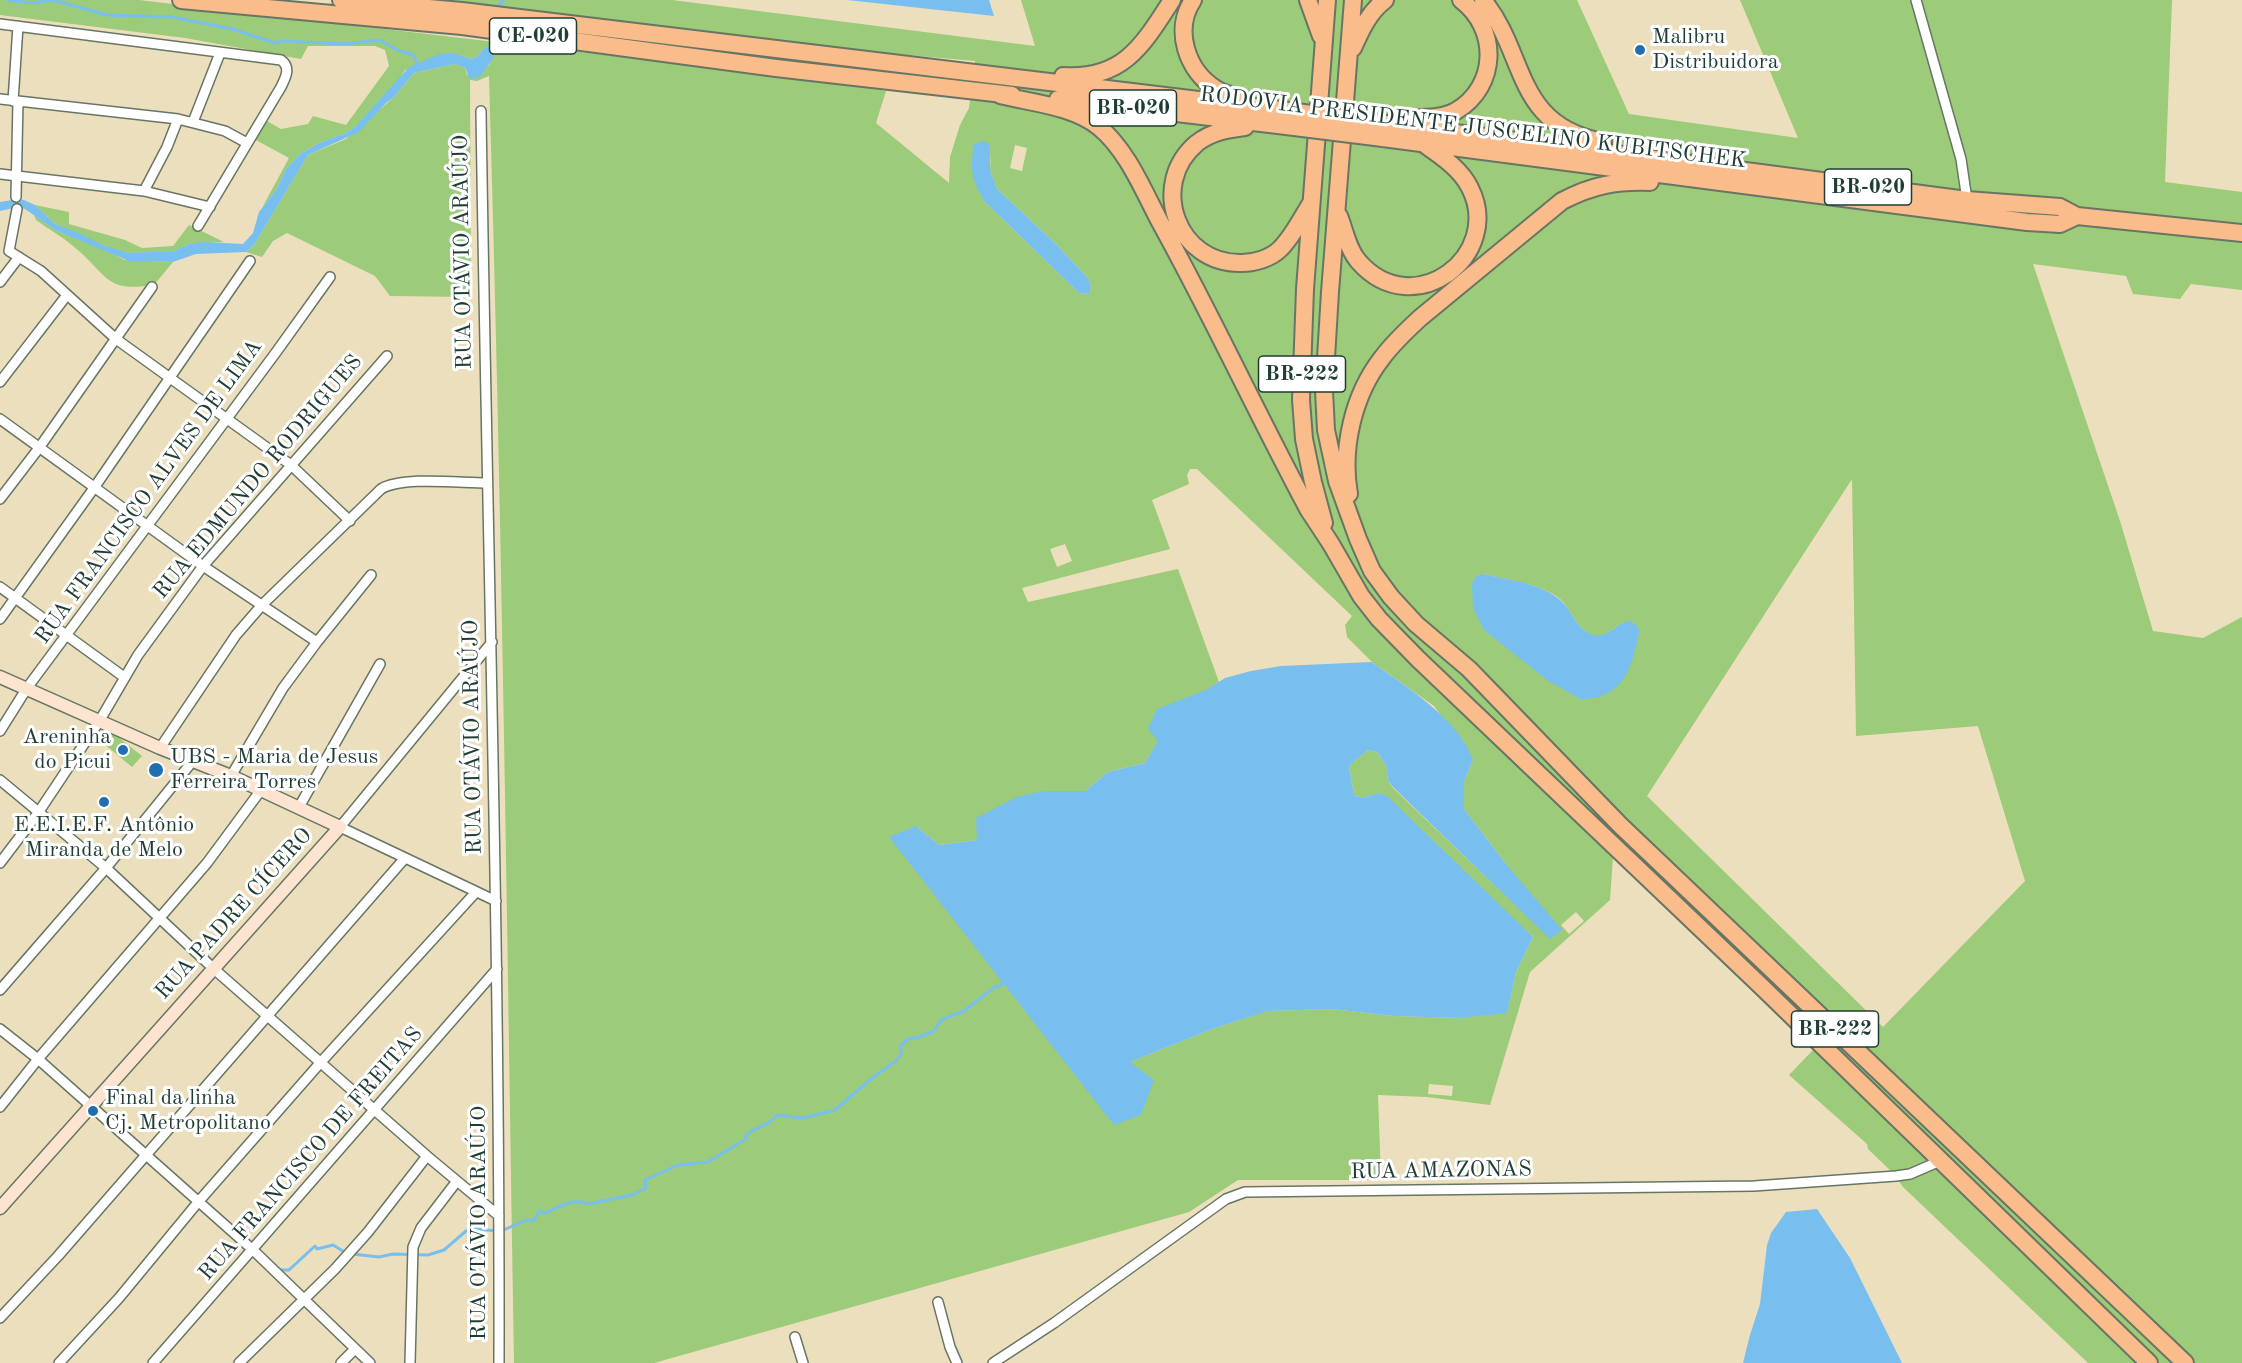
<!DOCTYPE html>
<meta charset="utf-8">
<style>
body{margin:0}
canvas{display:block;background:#ecdfbd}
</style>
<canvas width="2242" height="1363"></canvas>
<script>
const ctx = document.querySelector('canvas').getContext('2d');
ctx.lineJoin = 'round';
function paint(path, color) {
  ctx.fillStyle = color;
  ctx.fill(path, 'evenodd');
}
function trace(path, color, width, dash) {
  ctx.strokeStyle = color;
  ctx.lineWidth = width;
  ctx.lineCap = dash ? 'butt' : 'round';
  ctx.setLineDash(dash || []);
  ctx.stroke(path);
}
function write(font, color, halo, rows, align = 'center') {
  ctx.font = font + ' "Old Standard TT",serif';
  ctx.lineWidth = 6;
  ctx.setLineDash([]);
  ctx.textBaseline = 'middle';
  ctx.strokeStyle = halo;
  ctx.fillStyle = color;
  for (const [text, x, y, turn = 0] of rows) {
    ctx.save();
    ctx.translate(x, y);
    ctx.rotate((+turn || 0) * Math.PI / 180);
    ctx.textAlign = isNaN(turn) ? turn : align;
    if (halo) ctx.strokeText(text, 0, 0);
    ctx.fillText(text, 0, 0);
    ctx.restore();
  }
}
const green = new Path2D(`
 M0 0H139L809 79 886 91 876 123 949 183 950 157 960 125 969 108 975 61 874 52 866 54 419 0H672L1035 46 1021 0H1577L1629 114 1798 138 1740 0H2172L2165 182 2242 192V290L2191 284 2180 299 2133 294 2126 276 2033 264 2120 521 2153 631 2203 638 2242 617V1363H2088L1903 1187 1893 1173 1868 1149 1867 1144 1789 1075 1813 1050 1613 857 1610 900 1530 972 1490 1105 1427 1097 1378 1095 1381 1180H1238L1189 1212 654 1363H514C507 934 502 505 489 76L477 81 470 80 471 297 390 296 375 276 287 233 273 241 262 257 246 252 254 245 308 155 346 139 393 98 414 73 455 64 465 68 467 75 485 68 490 64 485 47 478 56 471 59 454 53 405 70 396 84 356 126 346 133 319 143 300 154 286 169 276 190 262 208 289 158 254 139 267 121 281 129 308 124 313 116 346 125 389 66 385 50 375 46H308L301 59 185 38 0 15ZM1015 145 1027 148 1022 171 1010 168ZM991 153 990 170 997 189 1054 242 1088 278 1091 287 1089 294 1079 293 985 202ZM1190 469H1197L1352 616 1345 625 1347 637 1372 662 1434 706 1473 760 1464 782V809L1506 864 1551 939 1393 788 1388 780 1386 765 1377 752 1368 750 1349 766 1354 795 1363 798 1379 793 1533 937 1516 972 1507 1012 1460 1018 1393 1016 1332 1009 1267 1011 1215 1028 1130 1062 916 826 939 845 977 840 1043 791H1085L1108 772 1145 763C1162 734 1191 699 1219 682L1178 569 1028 602 1022 588 1170 549 1152 500 1189 484 1187 475ZM1852 479 1856 736 1978 726 2025 881 1883 1027 1647 796ZM1065 544 1072 561 1057 567 1050 549ZM1484 574C1506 580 1543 584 1560 599 1573 611 1576 631 1595 636 1605 638 1615 627 1623 621L1547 680ZM1576 912 1584 921 1569 934 1561 925ZM1429 1084 1453 1086 1452 1096 1428 1094Z
 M35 205 69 212V224L125 240 142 248 173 246 189 225 224 242 189 244 175 251 165 252 129 253 116 251 55 224Z
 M34 215 55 230 94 245 125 260 173 262 154 285C107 292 109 278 79 251 66 239 50 230 36 220Z
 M113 733 142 756 132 767 104 744Z`);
const water = new Path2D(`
 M847 0H989L994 16Z
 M485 47 495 48 494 57 480 77 470 79 465 68 455 64 414 73 393 98 386 103 359 132 308 155 254 245 246 252 196 254 173 262 129 261 55 230 25 209 18 207 0 211V202L18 199 24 200 35 205 55 224 79 233 105 246 129 253 174 251 189 244 203 242 243 244 253 233 259 212 276 190 286 169 300 154 319 143 346 133 356 126 409 67 440 54 454 53 471 59 478 56Z
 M983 141 989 144 990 170 997 189 1054 242 1088 278 1091 287 1089 294 1079 293 985 202C971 180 970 169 974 144Z
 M1484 574C1508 580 1540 583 1559 599 1573 610 1575 630 1594 635 1607 639 1617 622 1631 621L1640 629C1634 653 1631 682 1606 694 1599 698 1590 698 1582 700L1547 680 1484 630 1473 608 1472 584 1476 576Z
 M1372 662C1407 688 1457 717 1473 760L1464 782V809L1506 864 1562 930 1550 939 1393 787 1388 780 1386 765 1377 752 1368 750 1349 766 1354 795 1363 798 1378 793 1387 796 1533 937 1516 972 1507 1013 1460 1018 1393 1016 1332 1009 1268 1011 1215 1028 1130 1062 1154 1080 1141 1115 1114 1125 889 837 916 826 939 845 977 840 976 818 1017 797 1043 791H1085L1108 772 1145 763 1158 741 1148 729 1157 709 1206 690 1225 678 1251 671 1281 666Z
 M1817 1209 1850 1258 1902 1363H1743L1750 1335 1760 1304 1767 1245 1771 1233 1786 1212Z`);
const stream = new Path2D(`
 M8 0 33 3 52 0 107 15 172 17 232 29 275 43 284 41 345 44 380 40 397 50 413 55 416 60 417 68
 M495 9 504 0
 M352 1254 379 1257 393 1254 428 1255 444 1250 466 1231 473 1228 495 1231 506 1229 526 1220 533 1221 540 1211 545 1213C557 1208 574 1197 588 1204L632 1195 646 1188 645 1180 678 1165 708 1162 746 1139V1135C756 1127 770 1125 777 1115L803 1118 835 1110 872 1078 896 1061 901 1054V1045L910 1038H917L934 1031 941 1020 964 1011 996 986 999 987 1004 981
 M279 1270H289L315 1246 317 1249 333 1245 346 1253`);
const street = new Path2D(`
 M1916 0 1961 159 1967 200
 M0 24 281 60C291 67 286 77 281 87L198 226
 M0 99 178 119 225 131 247 143
 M13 101 18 26
 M481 111C487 529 500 946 499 1363
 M193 122 220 53
 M0 174 144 191 210 207
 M144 191 167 147 178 119
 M16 197 18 101
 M17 209 9 251 41 271 116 339 291 465 350 521
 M0 282 19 257
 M0 382 67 295
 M0 419 203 566 317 642
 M0 499 39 448 152 287
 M0 587 124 677
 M0 619 94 488 250 261
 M492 642 340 827 496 901
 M0 731 27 688 277 351 330 277
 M160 748 236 635 262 605 381 489C403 476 459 483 487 483
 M231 776 283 688 317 642 371 575
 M0 780 106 868 214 969 427 1156 499 1216
 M299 807 380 664
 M0 863 38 813 100 720 138 655 203 566 387 356
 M0 990 106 868 192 762
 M0 1029 38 1059 253 1250 370 1363
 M0 1107 38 1059 207 863 261 790
 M938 1302 950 1347 957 1363
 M0 1318 58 1256 405 858
 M795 1337 803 1363
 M59 1363 119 1298 199 1201 321 1062 476 892
 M153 1363 497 969
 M239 1363 335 1269 368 1232 427 1156
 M341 1363 355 1349
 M410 1363 413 1247 421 1228 457 1181
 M993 1363 1054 1323 1226 1199 1245 1192 1754 1186 1896 1176 1910 1174 1940 1161`);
const secondary = new Path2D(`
 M0 677 160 748 231 776 340 827 0 1208`);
const highway = new Path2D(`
 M181 0 462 26 776 68 1012 95
 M341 0 462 11 1281 110
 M1193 0C1173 30 1187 71 1216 89 1224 94 1234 96 1242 99
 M1308 0 1321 36
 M1353 0 1330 292 1324 391 1326 430 1337 481 1358 539 1372 571 1391 597 1416 624 1469 669 1620 825 2185 1363
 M1483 0C1528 55 1513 125 1603 142
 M1353 48C1361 30 1369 12 1385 0
 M1063 76C1123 80 1143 45 1172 0
 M1000 95C1032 103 1073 106 1099 127 1127 150 1143 190 1160 222 1212 316 1257 414 1308 509L1331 544 1361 596 1379 619 1418 659 1761 986 2149 1363
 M1058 99 1278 125
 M1405 119C1421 118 1442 119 1456 111 1498 86 1499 29 1461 0
 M1379 123 1967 200 2060 207 2077 216 2242 233
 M1245 127C1228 129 1211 132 1197 143 1148 184 1177 265 1242 263 1255 263 1271 258 1280 249 1293 236 1301 219 1311 203
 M1375 137 2027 222 2060 224 2077 216
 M1339 216C1345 231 1348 250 1359 262 1414 324 1504 255 1470 188 1461 169 1441 156 1424 144
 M1349 494C1341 449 1353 395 1382 358 1393 343 1407 330 1420 318L1562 201C1593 185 1615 181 1650 182
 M1324 523 1313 482 1304 439 1301 400 1305 289 1327 0`);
const highwayBridge = new Path2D(`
 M1281 110 1379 123
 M1278 125 1375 137`);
const markers = [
 [1640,50,6,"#1f6fb2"],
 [123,750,6,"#1f6fb2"],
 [156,770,8,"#1f6fb2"],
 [104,802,6,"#1f6fb2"],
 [93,1111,6,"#1f6fb2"]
];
const shields = [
 [533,36,87],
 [1133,108,87],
 [1868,187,87],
 [1302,374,87],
 [1835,1029,87]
];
const shieldNames = [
 ["CE-020",533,36],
 ["BR-020",1133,108],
 ["BR-020",1868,187],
 ["BR-222",1302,374],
 ["BR-222",1835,1029]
];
const poiNames = [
 ["Malibru",1652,37],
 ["Distribuidora",1652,62],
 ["Areninha",111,737,"right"],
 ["do Picui",111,762,"right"],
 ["UBS - Maria de Jesus",170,757],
 ["Ferreira Torres",170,782],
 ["E.E.I.E.F. Antônio",104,825,"center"],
 ["Miranda de Melo",104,850,"center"],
 ["Final da linha",105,1098],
 ["Cj. Metropolitano",105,1123]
];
const streetNames = [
 ["RODOVIA PRESIDENTE JUSCELINO KUBITSCHEK",1473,128,7],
 ["RUA OTÁVIO ARAÚJO",463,252,-91],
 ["RUA EDMUNDO RODRIGUES",258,477,-50],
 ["RUA FRANCISCO ALVES DE LIMA",149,492,-54],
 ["RUA OTÁVIO ARAÚJO",473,737,-91],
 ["RUA PADRE CÍCERO",234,914,-48],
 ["RUA FRANCISCO DE FREITAS",311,1154,-49],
 ["RUA AMAZONAS",1441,1171,-1],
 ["RUA OTÁVIO ARAÚJO",479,1223,-90]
];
paint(green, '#9ccb79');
paint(water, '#78bff0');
trace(stream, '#78bff0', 3);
trace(street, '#677664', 12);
trace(secondary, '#677664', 15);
trace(highway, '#677664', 20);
trace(street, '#fff', 9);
trace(secondary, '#fde4d1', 12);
trace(highway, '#fabc8b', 16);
trace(highwayBridge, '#677664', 20, []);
trace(highwayBridge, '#fabc8b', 16);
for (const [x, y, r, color] of markers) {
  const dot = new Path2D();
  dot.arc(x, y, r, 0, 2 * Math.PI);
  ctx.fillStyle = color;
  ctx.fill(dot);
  trace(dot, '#fff', 2);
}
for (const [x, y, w] of shields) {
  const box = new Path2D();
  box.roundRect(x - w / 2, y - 18, w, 36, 4.5);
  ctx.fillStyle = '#fff';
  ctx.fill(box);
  trace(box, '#1f3d34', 1.5);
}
write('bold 21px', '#1f3d34', null, shieldNames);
write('22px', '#1f3d34', '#fff', poiNames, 'left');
write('22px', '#1f3d34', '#fff', streetNames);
</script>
